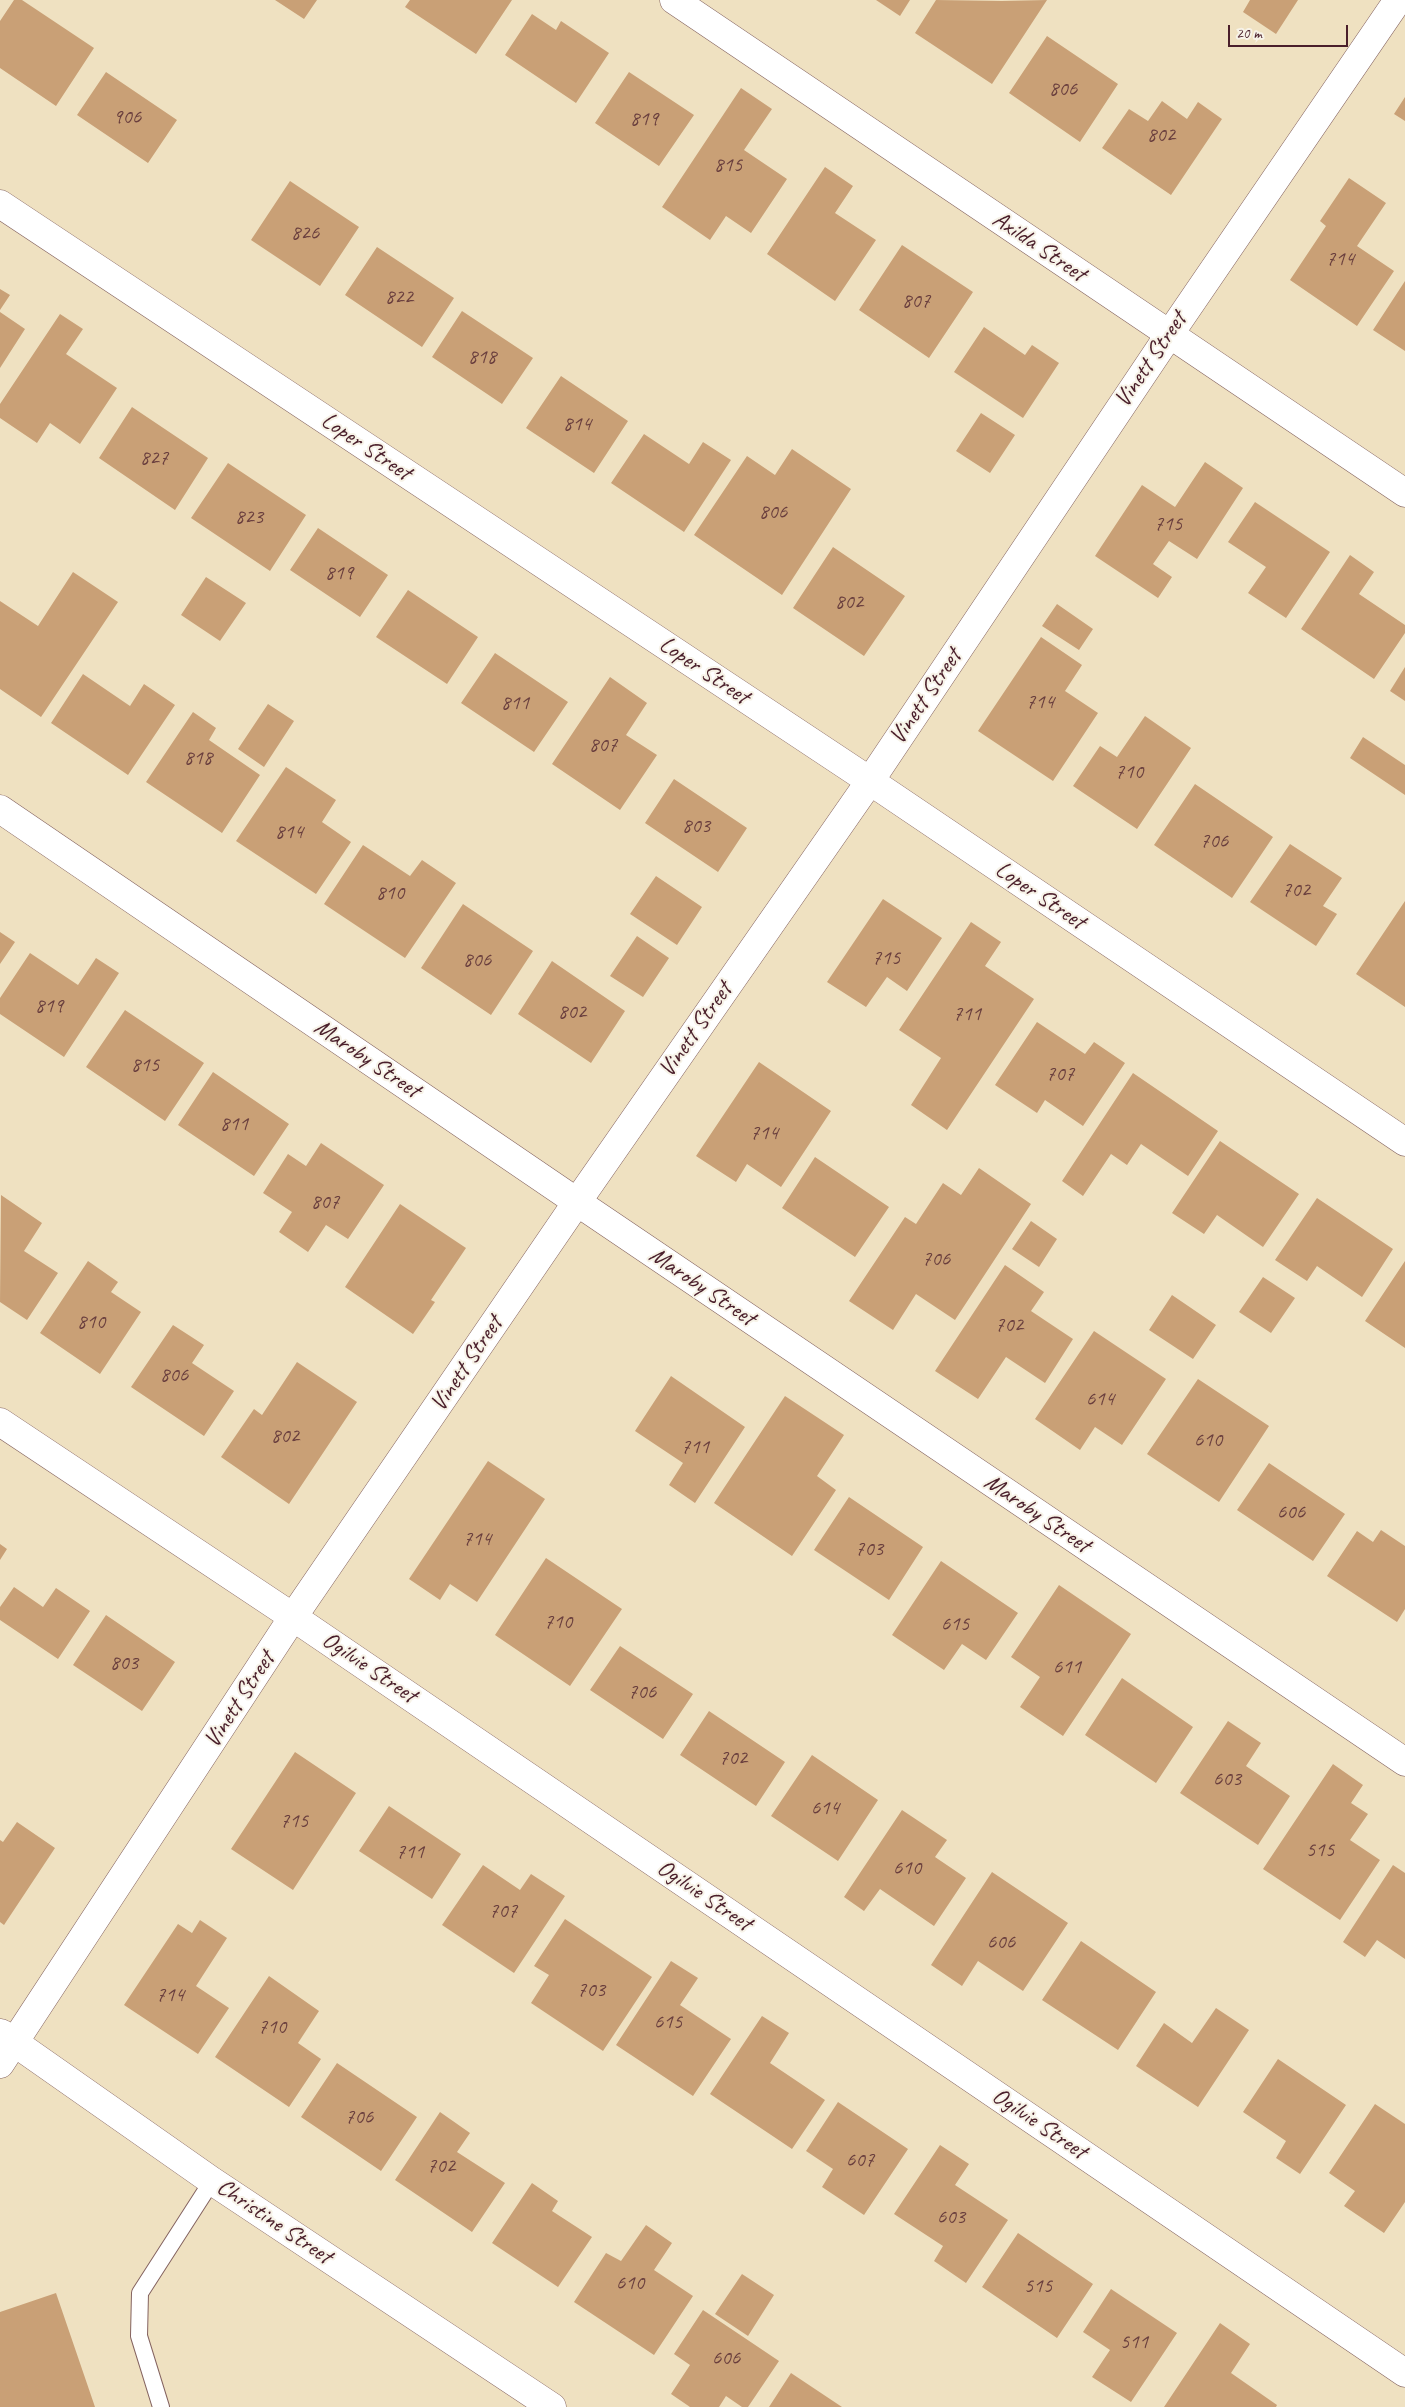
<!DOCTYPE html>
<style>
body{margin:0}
#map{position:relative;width:1405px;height:2407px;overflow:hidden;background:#efe1c1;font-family:Caveat,sans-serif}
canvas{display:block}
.scale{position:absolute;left:1228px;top:25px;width:120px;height:22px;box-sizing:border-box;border:2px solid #4a1f2b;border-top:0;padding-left:6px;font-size:15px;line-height:18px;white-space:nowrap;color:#4a1f2b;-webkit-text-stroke:4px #f7f3e8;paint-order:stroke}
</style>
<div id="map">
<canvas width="1405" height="2407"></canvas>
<div class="scale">20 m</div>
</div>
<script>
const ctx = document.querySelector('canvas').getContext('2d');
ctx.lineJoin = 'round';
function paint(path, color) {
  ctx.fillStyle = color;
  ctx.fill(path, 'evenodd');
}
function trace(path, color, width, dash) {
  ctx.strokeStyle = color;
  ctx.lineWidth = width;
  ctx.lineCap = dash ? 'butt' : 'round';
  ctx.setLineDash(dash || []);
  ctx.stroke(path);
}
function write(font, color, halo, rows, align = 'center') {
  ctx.font = font + ' Caveat,sans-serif';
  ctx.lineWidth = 4;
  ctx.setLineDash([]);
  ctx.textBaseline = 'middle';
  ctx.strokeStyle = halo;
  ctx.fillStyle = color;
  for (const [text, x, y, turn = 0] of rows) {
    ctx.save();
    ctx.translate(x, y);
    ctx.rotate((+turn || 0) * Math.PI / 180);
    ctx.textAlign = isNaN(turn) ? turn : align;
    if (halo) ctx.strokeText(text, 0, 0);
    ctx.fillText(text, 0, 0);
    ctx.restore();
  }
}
const building = new Path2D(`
 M14 0H22L94 48 56 106 0 68V21Z
 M275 0H317L304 19Z
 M410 0H512L476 54 405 7Z
 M876 0H910L900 16Z
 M936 0 1002 1 1047 0 992 84 915 33Z
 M1250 0H1298L1276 34 1243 12Z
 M532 14 556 30 561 21 609 53 576 103 505 55Z
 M1047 36 1118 84 1080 142 1009 93Z
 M106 72 177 120 148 163 77 115Z
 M629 72 694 115 659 166 595 123Z
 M741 88 772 109 744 150 787 179 751 233 726 216 710 240 662 207Z
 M1405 97V121L1394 114Z
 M1162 101 1187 119 1198 102 1222 119 1171 195 1102 148 1129 109 1148 121Z
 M825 167 853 186 835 213 876 240 835 301 767 254Z
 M1349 178 1386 203 1357 246 1394 271 1357 326 1290 280 1326 226 1320 221Z
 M290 181 359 227 320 286 251 240Z
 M902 245 973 292 929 358 859 310Z
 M377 247 454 298 422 347 345 295Z
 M1405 281V351L1373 330Z
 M0 289 10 295 0 310Z
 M462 311 533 358 502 404 432 357Z
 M0 312 25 329 0 368Z
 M60 314 83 329 66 354 117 388 80 444 50 423 37 443 0 418V404Z
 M984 327 1025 355 1032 345 1059 363 1023 418 954 372Z
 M561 376 628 421 594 473 526 428Z
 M132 407 208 458 175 510 99 458Z
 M981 413 1015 435 990 473 956 451Z
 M644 434 689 464 703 442 731 460 684 532 611 483Z
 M792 449 851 489 782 595 694 535 747 456 775 475Z
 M1205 462 1243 488 1197 559 1169 541 1153 564 1172 577 1158 598 1095 556 1142 485 1175 507Z
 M228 463 306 515 270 571 191 518Z
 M1255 502 1330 552 1286 618 1248 593 1266 567 1228 542Z
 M318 528 388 575 360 617 290 570Z
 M833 547 905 596 864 656 793 608Z
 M1350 555 1374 572 1359 594 1405 625V633L1374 679 1301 629Z
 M73 572 118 602 41 717 0 689V601L38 626Z
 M206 577 246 603 220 641 181 615Z
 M408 590 478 637 447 684 376 637Z
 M1057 604 1093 629 1079 650 1042 626Z
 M1041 637 1082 665 1065 691 1098 713 1053 781 978 731Z
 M495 653 568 702 534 752 461 703Z
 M1405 667V701L1390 691Z
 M83 674 130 706 144 684 175 705 128 775 51 723Z
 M610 677 647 703 626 735 657 755 620 810 552 764Z
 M268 704 294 721 264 767 238 749Z
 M193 712 216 728 209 740 260 775 222 833 146 782Z
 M1145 716 1191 748 1137 829 1073 786 1100 746 1117 757Z
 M1363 737 1405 765V795L1350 758Z
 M286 767 336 800 322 822 351 842 316 894 236 841Z
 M674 779 747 828 718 872 645 823Z
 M1195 784 1273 837 1232 898 1154 845Z
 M1290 844 1342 878 1323 906 1337 914 1316 946 1250 902Z
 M363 845 410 876 422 860 456 883 405 958 324 904Z
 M656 876 702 907 677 945 630 914Z
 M883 899 942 938 907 991 887 977 866 1007 827 982Z
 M1405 901V1007L1356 974Z
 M463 904 533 951 491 1015 421 968Z
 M971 922 1001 942 985 966 1034 999 947 1130 911 1105 941 1058 899 1030Z
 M0 932 15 942 0 964Z
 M637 936 669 958 643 997 610 976Z
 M30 953 78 985 96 958 119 973 64 1057 0 1014V998Z
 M552 961 625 1011 591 1063 518 1014Z
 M125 1010 204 1063 165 1121 86 1067Z
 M1037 1022 1085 1054 1094 1042 1125 1063 1083 1126 1045 1100 1037 1113 995 1085Z
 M759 1062 831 1111 781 1187 747 1164 736 1182 696 1156Z
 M213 1072 289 1124 254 1176 178 1125Z
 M1133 1073 1218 1131 1188 1176 1141 1144 1127 1165 1111 1154 1083 1196 1062 1181Z
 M1220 1141 1299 1194 1263 1247 1217 1215 1204 1234 1172 1213Z
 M321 1143 384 1185 348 1239 326 1225 308 1252 279 1232 292 1212 263 1193 288 1154 306 1166Z
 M815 1157 889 1207 855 1257 782 1208Z
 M979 1168 1031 1204 955 1320 916 1294 893 1330 849 1301 905 1217 916 1224 943 1183 961 1195Z
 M1 1195 42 1223 24 1251 58 1273 27 1320 0 1302Z
 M1317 1198 1393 1249 1362 1297 1317 1266 1307 1281 1275 1260Z
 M400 1204 466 1248 431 1300 435 1302 413 1334 345 1287Z
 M1031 1221 1057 1239 1039 1267 1012 1249Z
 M88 1261 118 1282 111 1292 141 1312 100 1374 40 1333Z
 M1405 1261V1348L1365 1321Z
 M1005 1265 1044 1292 1031 1311 1073 1339 1045 1383 1006 1357 978 1399 935 1371Z
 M1263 1277 1295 1298 1271 1333 1239 1312Z
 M1172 1295 1216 1325 1193 1359 1149 1330Z
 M173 1325 204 1345 192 1363 234 1391 204 1436 131 1387Z
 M1094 1331 1166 1379 1122 1445 1095 1427 1080 1450 1035 1419Z
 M297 1362 357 1402 289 1504 221 1457 254 1409 262 1415Z
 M671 1376 745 1427 695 1503 669 1485 683 1463 635 1431Z
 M1198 1379 1269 1426 1219 1502 1147 1454Z
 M785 1396 844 1435 817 1476 836 1490 792 1556 714 1503Z
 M488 1461 545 1499 477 1602 450 1584 440 1600 409 1579Z
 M1269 1463 1345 1514 1313 1561 1237 1510Z
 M849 1497 923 1547 889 1600 814 1550Z
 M1381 1530 1405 1546V1609L1397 1622 1327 1576 1357 1531 1373 1542Z
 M0 1544 7 1549 0 1560Z
 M546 1558 622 1609 570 1686 495 1635Z
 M941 1561 1018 1613 986 1660 962 1644 944 1670 892 1635Z
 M1059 1585 1131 1634 1063 1736 1020 1707 1040 1677 1011 1657Z
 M14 1587 43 1607 56 1588 90 1611 58 1659 0 1620V1607Z
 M106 1615 175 1662 142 1711 73 1665Z
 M620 1646 693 1694 663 1739 590 1690Z
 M1122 1678 1193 1727 1156 1783 1085 1735Z
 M709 1711 785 1762 756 1806 680 1755Z
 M1228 1721 1261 1743 1246 1766 1290 1796 1258 1845 1180 1793Z
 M295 1752 356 1793 293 1890 231 1849Z
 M812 1755 878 1800 838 1861 771 1816Z
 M1333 1764 1363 1785 1351 1803 1368 1814 1350 1840 1380 1860 1340 1920 1263 1869Z
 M389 1806 461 1854 432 1899 359 1851Z
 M902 1810 947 1840 935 1857 966 1878 934 1926 880 1889 864 1911 844 1897Z
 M17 1822 55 1848 4 1925 0 1922V1840L3 1842Z
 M483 1865 520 1890 531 1874 565 1896 514 1973 442 1925Z
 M1393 1865 1405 1873V1959L1377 1940 1365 1957 1343 1942Z
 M992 1872 1068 1923 1023 1991 978 1961 962 1986 931 1965Z
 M565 1919 652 1977 603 2051 531 2003 549 1975 534 1966Z
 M200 1920 227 1938 196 1986 229 2008 198 2054 124 2005 178 1924 192 1933Z
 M1081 1941 1156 1992 1118 2050 1042 2000Z
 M671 1961 698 1978 680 2005 731 2039 693 2096 616 2045Z
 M269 1976 319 2011 298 2043 321 2059 289 2107 215 2057Z
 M1216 2008 1249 2030 1198 2107 1136 2066 1164 2023 1192 2043Z
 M762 2016 789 2033 770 2063 825 2100 792 2149 710 2094Z
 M1278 2059 1346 2105 1300 2174 1276 2158 1286 2141 1243 2112Z
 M337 2063 417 2117 381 2171 301 2117Z
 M838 2102 908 2149 864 2215 822 2187 833 2169 806 2151Z
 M1375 2104 1405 2124V2202L1384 2233 1344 2206 1355 2191 1329 2173Z
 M440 2112 470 2133 457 2152 505 2183 472 2232 395 2180Z
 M940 2145 969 2164 955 2185 1008 2220 966 2283 934 2261 943 2246 894 2214Z
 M532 2183 558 2201 552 2211 592 2237 558 2287 492 2243Z
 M646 2225 672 2243 654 2270 693 2296 654 2355 574 2302 606 2253 621 2261Z
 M1018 2233 1093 2284 1057 2338 982 2287Z
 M742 2274 774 2295 748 2336 715 2314Z
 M1111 2289 1177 2333 1131 2402 1092 2377 1110 2350 1083 2332Z
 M56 2293 95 2407H0V2312Z
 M703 2310 779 2361 748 2407H742L726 2396 719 2407H690L671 2394 690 2365 674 2354Z
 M1220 2323 1250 2344 1231 2373 1277 2405 1276 2407H1164Z
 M791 2373 842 2407H769Z`);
const lane = new Path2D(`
 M161 2407 139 2336 140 2293 212 2181`);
const street = new Path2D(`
 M674 0 1405 493
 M0 204 870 781 1405 1142
 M0 809 577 1202 1405 1762
 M0 1422 293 1617 1405 2373
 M1 2033 212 2181 552 2407
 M0 2064 293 1617 577 1202 870 781 1169 335 1398 0`);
const numberNames = [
 ["806",1063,89],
 ["906",127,117],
 ["819",644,119],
 ["802",1161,135],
 ["815",728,165],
 ["826",305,233],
 ["714",1340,259],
 ["822",399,297],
 ["807",916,301],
 ["818",482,357],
 ["814",577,424],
 ["827",154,458],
 ["806",773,512],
 ["823",249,517],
 ["715",1168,524],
 ["819",339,573],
 ["802",849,602],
 ["714",1040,702],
 ["811",515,703],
 ["807",603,745],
 ["818",198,758],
 ["710",1129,772],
 ["803",696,826],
 ["814",289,832],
 ["706",1214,841],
 ["702",1296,890],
 ["810",390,893],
 ["715",886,958],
 ["806",477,960],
 ["819",49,1006],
 ["802",572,1012],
 ["711",967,1014],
 ["815",145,1065],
 ["707",1060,1074],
 ["811",234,1124],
 ["714",764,1133],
 ["807",325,1202],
 ["706",936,1259],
 ["810",91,1322],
 ["702",1009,1325],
 ["806",174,1375],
 ["614",1100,1399],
 ["802",285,1436],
 ["610",1208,1440],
 ["711",695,1447],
 ["606",1291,1512],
 ["714",477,1539],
 ["703",869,1549],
 ["710",558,1622],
 ["615",955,1624],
 ["803",124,1663],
 ["611",1067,1667],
 ["706",642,1692],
 ["702",733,1758],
 ["603",1227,1779],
 ["614",825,1808],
 ["715",294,1821],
 ["515",1320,1850],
 ["711",410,1852],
 ["610",907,1868],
 ["707",503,1911],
 ["606",1001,1942],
 ["703",591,1990],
 ["714",170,1995],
 ["615",668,2022],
 ["710",272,2027],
 ["706",359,2117],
 ["607",860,2160],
 ["702",441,2166],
 ["603",951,2217],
 ["610",630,2283],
 ["515",1038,2286],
 ["511",1134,2342],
 ["606",726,2358]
];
const streetNames = [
 ["Axilda Street",1039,247,34],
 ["Vinett Street",1151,360,-56],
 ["Loper Street",366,447,34],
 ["Loper Street",704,671,34],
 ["Vinett Street",926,697,-56],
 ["Loper Street",1040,896,34],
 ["Vinett Street",696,1030,-55],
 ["Maroby Street",367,1059,34],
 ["Maroby Street",702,1287,34],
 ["Vinett Street",467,1364,-56],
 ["Maroby Street",1037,1514,34],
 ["Ogilvie Street",369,1668,34],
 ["Vinett Street",240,1700,-57],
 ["Ogilvie Street",704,1896,34],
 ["Ogilvie Street",1039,2124,34],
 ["Christine Street",274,2222,34]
];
paint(building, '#c9a076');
trace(lane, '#846360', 18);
trace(street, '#846360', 29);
trace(lane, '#fff', 16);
trace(street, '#fff', 28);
write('21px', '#6a3f3e', null, numberNames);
write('24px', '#4a1f2b', '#f7f3e8', streetNames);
</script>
